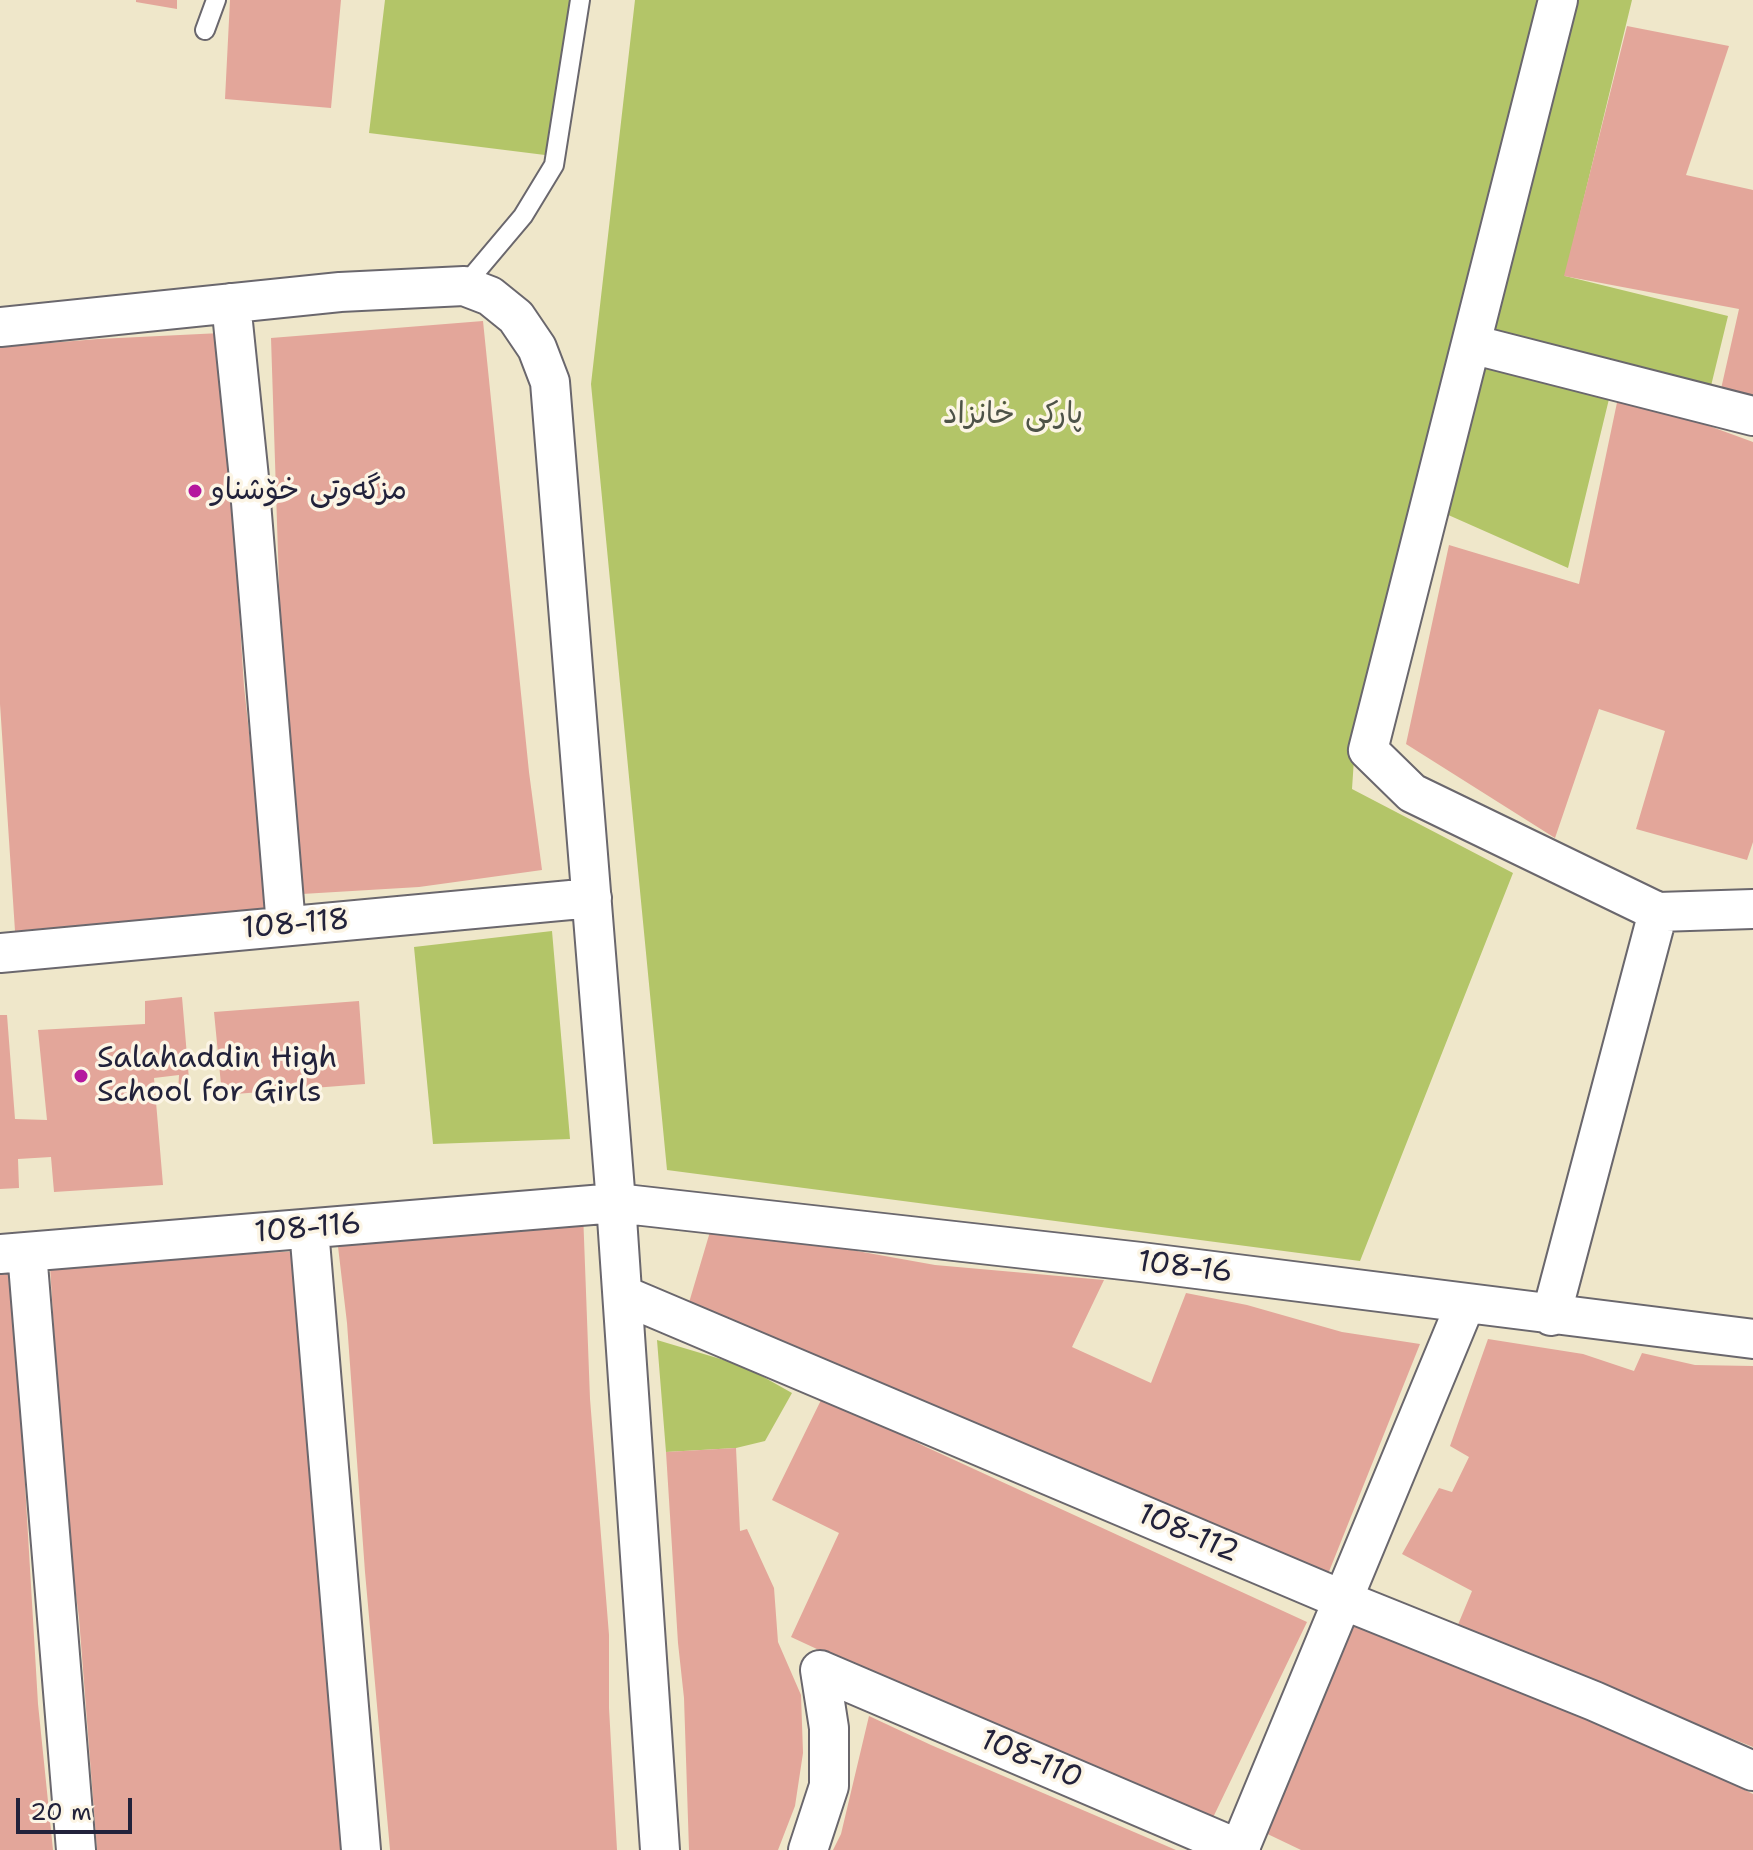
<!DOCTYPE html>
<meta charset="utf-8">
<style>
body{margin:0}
#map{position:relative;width:1753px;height:1850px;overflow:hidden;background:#efe7ca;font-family:"Shantell Sans",sans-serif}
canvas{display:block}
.scale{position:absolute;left:16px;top:1798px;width:116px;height:36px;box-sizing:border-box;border:4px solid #22223b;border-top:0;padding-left:10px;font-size:24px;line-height:28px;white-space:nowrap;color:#22223b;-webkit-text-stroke:6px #fcf5e5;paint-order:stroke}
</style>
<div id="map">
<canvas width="1753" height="1850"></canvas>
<div class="scale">20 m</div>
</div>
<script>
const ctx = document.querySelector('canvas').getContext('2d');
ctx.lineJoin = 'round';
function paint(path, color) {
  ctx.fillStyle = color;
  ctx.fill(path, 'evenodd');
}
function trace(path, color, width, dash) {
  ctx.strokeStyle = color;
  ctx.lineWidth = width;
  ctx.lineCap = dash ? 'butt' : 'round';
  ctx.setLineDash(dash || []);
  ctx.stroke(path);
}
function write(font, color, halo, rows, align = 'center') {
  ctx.font = font + ' "Shantell Sans","Playpen Sans Arabic",sans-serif';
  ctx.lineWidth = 7;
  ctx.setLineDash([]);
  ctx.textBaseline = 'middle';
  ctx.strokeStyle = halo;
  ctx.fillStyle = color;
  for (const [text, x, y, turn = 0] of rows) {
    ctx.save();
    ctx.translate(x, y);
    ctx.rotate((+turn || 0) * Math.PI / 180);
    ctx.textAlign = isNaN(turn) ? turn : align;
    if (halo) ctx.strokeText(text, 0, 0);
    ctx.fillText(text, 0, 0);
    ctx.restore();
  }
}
const green = new Path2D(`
 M385 0H571L553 156 369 133Z
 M635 0H1632L1565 276 1728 316 1710 390 1472 331 1355 744 1352 789 1513 873 1360 1261 667 1170 591 384Z
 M1473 360 1609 399 1568 568 1437 510Z
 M552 931 570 1139 433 1144 414 947Z
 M657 1340 744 1366 792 1393 765 1441 736 1448 666 1452Z`);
const building = new Path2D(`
 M136 0H177V9L136 2Z
 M230 0H341L331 108 225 99Z
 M1627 26 1729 46 1686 175 1753 190V399L1721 389 1739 309 1564 276Z
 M483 321 529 772 542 870 419 887 302 894 280 615 271 338Z
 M221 333 244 686 268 909 15 931 0 704V347L98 339Z
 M1619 393 1753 442V842L1747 860 1636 829 1665 731 1599 709 1555 838 1406 744 1449 545 1579 584Z
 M182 997 190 1091 178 1093 179 1075 154 1078 163 1185 54 1192 51 1157 18 1159 19 1188 0 1189V1015H7L15 1119 47 1120 38 1030 145 1024V1001Z
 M359 1001 365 1084 222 1095 214 1012Z
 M583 1212 590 1399 609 1635V1708L617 1850H390L365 1572 347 1323 337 1238Z
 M712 1225 935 1265 1104 1280 1072 1347 1151 1383 1186 1293 1247 1305 1342 1332 1420 1344 1324 1584 688 1306Z
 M299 1251 342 1850H97L79 1618 70 1550 59 1414 50 1266Z
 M12 1264 38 1704 53 1850H0V1265Z
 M1488 1339 1583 1354 1634 1371 1642 1353 1695 1365 1753 1366V1747L1620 1694 1572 1670 1457 1627 1472 1591 1402 1554 1439 1488 1452 1492 1469 1457 1450 1446Z
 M823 1396 926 1447 1307 1622 1207 1830 791 1637 839 1533 772 1500Z
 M736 1448 740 1531 747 1529 774 1588 778 1642 801 1695 803 1753 795 1806 778 1850H689L684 1698 678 1643 666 1452Z
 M1354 1612 1711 1773 1753 1794V1850H1301L1255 1828Z
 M869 1716 931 1745 1176 1850H833L841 1834Z`);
const lane = new Path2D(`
 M205 30 216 0
 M464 286 523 216 554 165 580 0`);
const street = new Path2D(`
 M231 303 249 478 286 926
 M0 327 340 292 464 286 490 296 516 317 537 348 550 382 616 1203 660 1850
 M1471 344 1753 416
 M1658 912 1753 909
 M0 953 592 898
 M309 1229 361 1850
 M27 1252 76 1850
 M0 1254 616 1203 1141 1262 1753 1339
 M623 1295 1343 1600 1594 1701 1753 1771
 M1551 1316 1658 912 1412 793 1368 750 1558 0
 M820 1670 1241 1850
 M808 1850 829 1786V1728L820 1670
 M1239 1850 1465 1305`);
const markers = [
 [195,491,8,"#b5179e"],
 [81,1076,8,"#b5179e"]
];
const parkNames = [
 ["پارکی خانزاد",1013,415]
];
const poiNames = [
 ["مزگەوتی خۆشناو",211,491],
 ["Salahaddin High",97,1059],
 ["School for Girls",97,1093]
];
const streetNames = [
 ["108-118",296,925,-5],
 ["108-116",308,1229,-5],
 ["108-16",1185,1268,7],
 ["108-112",1188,1534,23],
 ["108-110",1031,1760,23]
];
paint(green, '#b3c568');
paint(building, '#e3a69a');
trace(lane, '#6a676d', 22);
trace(street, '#6a676d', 42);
trace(lane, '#fff', 18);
trace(street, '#fff', 38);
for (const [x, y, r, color] of markers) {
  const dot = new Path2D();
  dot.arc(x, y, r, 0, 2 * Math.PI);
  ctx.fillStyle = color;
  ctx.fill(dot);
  trace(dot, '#fcf5e5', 3);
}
write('30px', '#4e5348', '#fcf5e5', parkNames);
write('30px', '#22223b', '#fcf5e5', poiNames, 'left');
write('30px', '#22223b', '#fcf5e5', streetNames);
</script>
